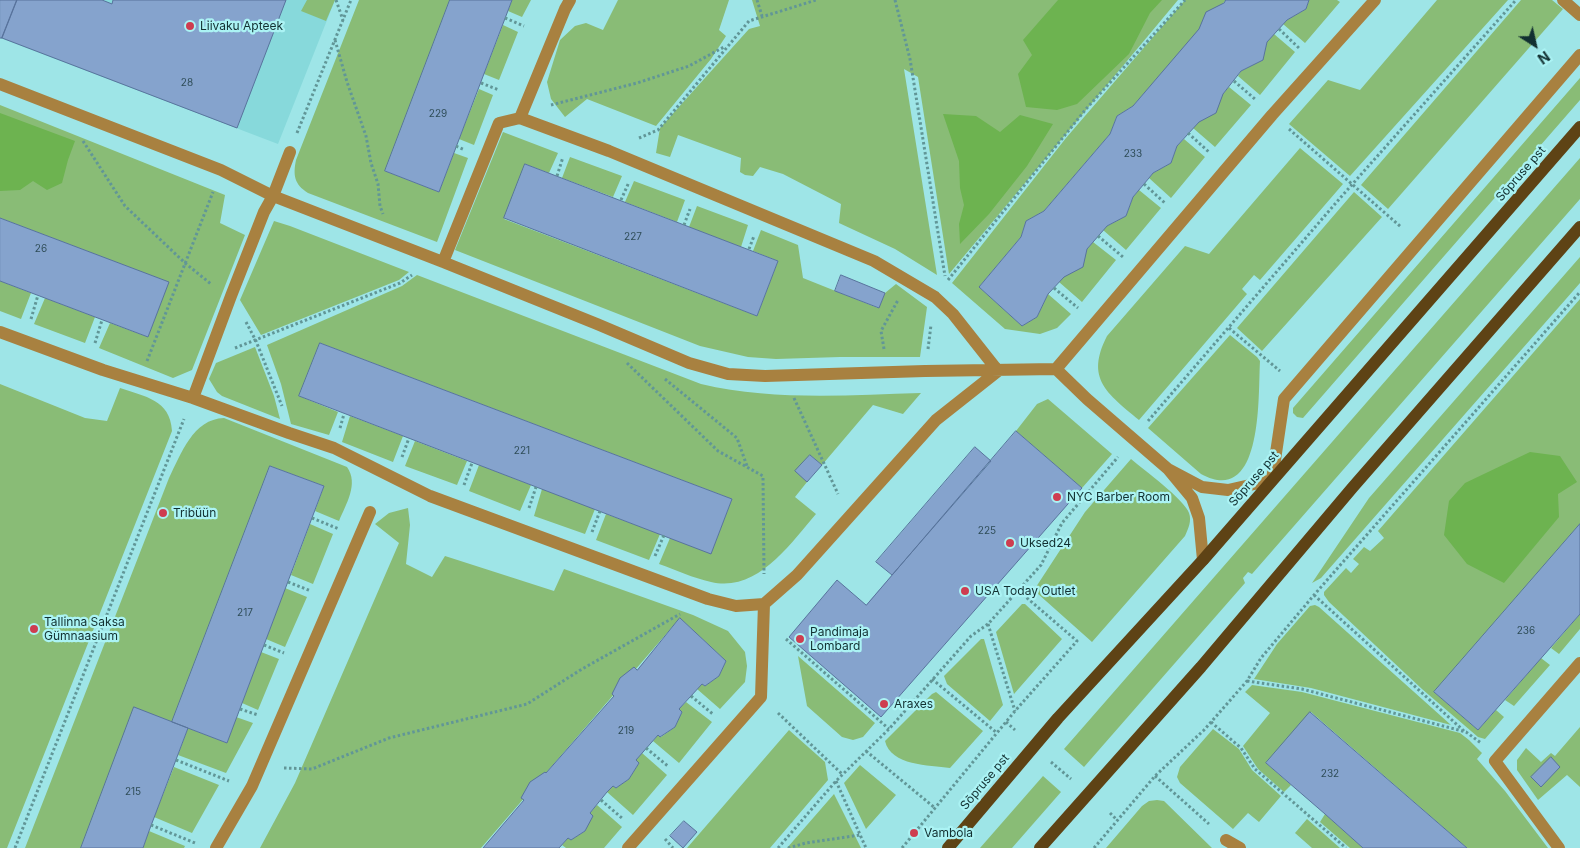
<!DOCTYPE html>
<meta charset="utf-8">
<style>
body{margin:0}
#map{position:relative;width:1580px;height:848px;overflow:hidden;background:#9ee5e7;font-family:Inter,sans-serif}
canvas{display:block}
.north{position:absolute;left:1510px;top:20px;width:50px;height:50px;-webkit-text-stroke:4px #abf3f4;paint-order:stroke;rotate:145deg;font-size:14px;font-weight:700;line-height:20px;text-align:center;color:#123031}
.north::after{content:'';display:block;margin:auto;width:18px;height:22px;background:#123031;clip-path:polygon(50% 0,100% 100%,50% 72%,0 100%)}
</style>
<div id="map">
<canvas width="1580" height="848"></canvas>
<div class="north">N</div>
</div>
<script>
const ctx = document.querySelector('canvas').getContext('2d');
ctx.lineJoin = 'round';
function paint(path, color) {
  ctx.fillStyle = color;
  ctx.fill(path, 'evenodd');
}
function trace(path, color, width, dash) {
  ctx.strokeStyle = color;
  ctx.lineWidth = width;
  ctx.lineCap = dash ? 'butt' : 'round';
  ctx.setLineDash(dash || []);
  ctx.stroke(path);
}
function write(font, color, halo, rows, align = 'center') {
  ctx.font = font + ' Inter,sans-serif';
  ctx.lineWidth = 4.5;
  ctx.setLineDash([]);
  ctx.textBaseline = 'middle';
  ctx.strokeStyle = halo;
  ctx.fillStyle = color;
  for (const [text, x, y, turn = 0] of rows) {
    ctx.save();
    ctx.translate(x, y);
    ctx.rotate((+turn || 0) * Math.PI / 180);
    ctx.textAlign = isNaN(turn) ? turn : align;
    if (halo) ctx.strokeText(text, 0, 0);
    ctx.fillText(text, 0, 0);
    ctx.restore();
  }
}
const built = new Path2D(`
 M0 0H335L278 144 0 38Z`);
const green = new Path2D(`
 M307 0H335L326 21 301 11Z
 M359 0H450L385 171 439 192 454 153 468 158 437 242 308 193C294 184 293 175 296 160Z
 M512 0H531L522 17 508 11Z
 M618 0H729L719 30 726 36 711 59 656 126 587 99 565 117 551 99 547 82 560 40 575 26 586 23 603 30Z
 M752 0H1178L949 274 918 77 904 69 937 275 895 249 839 223 841 204 783 174 760 167 753 176 745 175 740 172 741 158 678 135 670 157 656 153 660 128 749 29 760 26Z
 M1185 0H1226L1133 106 1117 116 1110 134 1044 211 1026 221 1021 237 979 287 1022 326 1037 317 1048 294 1071 314 1057 328 1040 334 1005 329 952 283 1066 138Z
 M1309 0H1337L1340 2 1305 43 1283 24 1287 20 1306 9Z
 M1437 0H1508L1350 176 1289 124 1328 80 1360 90Z
 M1521 0H1552L1563 9 1388 209 1361 185Z
 M503 25 518 32 499 80 484 74Z
 M1274 34 1295 52 1260 95 1238 76 1241 71 1262 60 1267 42Z
 M1580 78V100L1303 418 1297 417 1293 413V408Z
 M1229 87 1251 105 1215 147 1193 128Z
 M479 89 493 95 474 145 459 139Z
 M0 105 225 195 220 223 245 235 192 370 173 378 99 348 110 323 148 337 168 282 0 218Z
 M503 132 558 153 549 173 525 164 504 219 757 316 778 261 753 251 761 230 798 245 803 278 878 308 885 293 896 284 927 307 920 357H840L776 359 748 357 700 346 455 250Z
 M1184 139 1205 157 1171 198 1149 178 1153 173 1171 163 1177 146Z
 M1300 148 1343 184 1260 280 1254 275 1242 289 1247 294 1139 420C1107 393 1085 379 1107 336L1185 246 1209 254Z
 M570 157 622 176 613 197 562 178Z
 M1580 158V199L1252 574 1248 572 1243 578 1245 583 1084 767 1064 749Z
 M634 181 685 200 677 222 625 202Z
 M1139 190 1161 208 1126 250 1103 230 1107 226 1126 216 1133 197Z
 M1354 192 1382 217 1262 351 1237 328Z
 M697 206 748 225 741 247 689 227Z
 M274 221 290 226 409 272 399 280 261 335 240 300Z
 M1093 242 1116 260 1082 302 1059 282Z
 M1580 257V283L1321 578 1312 583 1369 498Z
 M417 275 701 384C773 401 848 395 921 393L903 414 873 405 822 465 810 455 796 471 807 482 795 497 816 514C790 544 757 593 711 582 693 578 676 570 659 564L670 538 711 553 732 499 320 343 299 396 338 412 329 435 291 424 281 384 267 345 402 286Z
 M0 281 31 293 21 319 0 311Z
 M45 298 95 317 85 343 34 324Z
 M1580 299V524L1434 692 1478 730 1496 710 1504 717 1485 739 1478 737 1422 689 1329 602 1324 595V592L1346 568 1351 573 1359 564 1353 559 1364 547 1370 551 1384 538 1378 531Z
 M1230 335 1257 357 1260 361C1258 394 1264 508 1201 474L1148 428Z
 M255 347 274 396 280 419 222 396 217 392 209 379 216 363Z
 M0 384 85 418 107 421 120 388C145 397 170 399 172 431L7 848H0Z
 M1048 399 1112 454 1082 488 1016 431 1037 404Z
 M350 416 403 436 393 462 342 442Z
 M224 418 347 467C359 484 346 504 339 521L315 511 324 486 270 466 172 722 134 708 81 848H25L169 478C181 454 193 419 224 418Z
 M415 441 467 461 457 485 405 466Z
 M1131 459C1144 470 1185 500 1189 513 1192 521 1188 529 1185 536L1092 642 1037 593 1036 587 1085 512Z
 M479 465 531 485 520 511 469 491Z
 M542 489 595 509 585 534 534 516Z
 M408 508 410 525 406 564 432 577 445 556 554 591 564 569 693 615 728 631 745 652 747 666 745 682 720 709 697 689 702 684 705 686 719 676 726 661 680 618 481 848H260L295 783 399 543 375 524 389 513Z
 M606 514 660 534 649 560 596 540Z
 M310 524 333 534 313 584 291 575Z
 M285 588 307 597 285 647 266 639Z
 M1022 604H1025L1062 639 1014 694 996 632Z
 M1315 605 1319 607 1451 725 1311 688 1254 679 1277 644 1310 606Z
 M1580 614V629L1559 654 1551 648Z
 M981 639H984L1003 705 990 721 947 684 944 676Z
 M261 652 279 659 258 710 242 703Z
 M798 656 875 723 863 737 853 740 842 737 807 706Z
 M1541 658 1550 665 1514 706 1505 700Z
 M1252 685 1302 692 1460 733 1469 740 1482 753 1477 759 1505 791 1548 848H1467L1311 712 1266 763 1291 785 1284 792 1258 769 1243 746 1270 713 1245 692Z
 M936 692 983 731 950 768C929 765 891 766 885 741L932 694Z
 M686 702 712 722 679 763 653 741 658 735 661 737 675 727 682 712 679 709Z
 M236 717 253 723 226 773 178 755 188 728 227 743Z
 M1580 727V787L1567 775 1538 800 1517 770V760L1526 748 1541 762 1551 753 1555 756Z
 M1213 729 1239 749 1252 770 1281 796 1259 822 1248 813 1233 829 1180 783 1177 777 1180 767Z
 M789 730 825 762 828 780 770 848H687Z
 M642 753 667 775 633 815 607 792 613 786 616 788 629 779 639 763 636 760Z
 M860 765 896 795 866 829 844 783Z
 M174 767 219 785 192 833 154 817Z
 M1043 776 1061 792 1012 848H980Z
 M834 794 861 848H787Z
 M1157 800 1164 801 1212 848H1106L1142 806 1149 801Z
 M597 805 622 827 604 848H566L562 845 568 838 571 840 585 831 590 813Z
 M1325 814 1363 848H1350L1320 822Z
 M1307 819 1340 848H1312L1295 833Z
 M149 831 185 846 184 848H143Z`);
const forest = new Path2D(`
 M1058 0H1162L1150 13 1129 54 1077 104 1057 110 1026 107 1018 74 1032 55 1023 40Z
 M0 113 75 141 68 160 62 183 47 190 33 181 20 190 0 191Z
 M943 114 976 116 1000 132 1020 115 1053 124 1027 166 989 214 960 244 959 224 964 205 960 188 959 161Z
 M1530 452 1560 456 1577 482 1558 494 1559 517 1504 583 1467 564 1444 535 1449 501 1465 483Z`);
const building = new Path2D(`
 M0 0H17L2 38H0Z
 M17 0H102L112 4 113 0H286L237 128 2 38Z
 M450 0H512L439 192 385 171Z
 M1226 0H1309L1306 9 1287 20 1267 42 1263 60 1241 71 1223 94 1216 113 1199 122 1177 146 1171 163 1153 173 1149 178 1133 197 1126 216 1107 226 1087 249 1083 267 1064 277 1048 294 1037 317 1022 326 979 287 1021 237 1026 221 1044 211 1110 134 1117 116 1133 106 1199 29 1206 12 1224 3Z
 M525 164 778 261 757 316 504 218Z
 M0 218 169 282 148 337 0 281Z
 M841 275 885 293 879 308 835 291Z
 M320 343 732 499 711 554 299 396Z
 M1016 431 1082 488 881 717 789 637 837 580 866 605Z
 M975 447 991 461 892 575 876 562Z
 M810 455 822 465 807 482 795 471Z
 M270 466 324 486 227 743 172 722Z
 M1580 524V614L1478 730 1434 692Z
 M680 618 726 661 719 676 705 686 702 684 679 709 682 712 675 727 660 737 658 735 636 760 639 763 629 779 616 788 613 786 607 792 590 813 593 816 585 831 571 840 568 838 559 848H483L524 800 521 798 530 782 545 772 546 773 614 696 612 694 620 678 634 667 637 670Z
 M134 707 188 728 149 831 143 848H81Z
 M1310 712 1467 848H1363L1325 814 1266 763Z
 M1551 757 1560 767 1541 787 1531 777Z
 M684 821 697 832 683 848 670 836Z`);
const path = new Path2D(`
 M336 0 343 20
 M757 0 762 16
 M895 0 910 59 945 276
 M505 18 524 26
 M1279 29 1300 49
 M335 40 347 82 366 136 371 163 378 184 380 206 383 214
 M1234 81 1256 100
 M481 83 499 90
 M551 105 637 83 689 66 724 47
 M1289 129 1401 227
 M297 133 351 0
 M1188 133 1210 153
 M639 138 658 130 749 21 816 0
 M83 141 125 206 185 263 211 284
 M456 146 465 150
 M557 176 563 157
 M1144 184 1166 204
 M621 200 629 182
 M684 225 690 209
 M1098 236 1123 257
 M749 249 754 236
 M948 280 1086 109 1185 0
 M1054 288 1078 308
 M31 319 38 295
 M246 322 256 341 282 406
 M1229 328 1280 371
 M95 343 102 320
 M235 348 400 283 412 275
 M884 349 881 331 898 300
 M928 349 931 325
 M147 361 213 192
 M627 363 718 451 763 476 764 574
 M665 379 737 438 747 466
 M794 398 838 494
 M1148 421 1341 197 1516 0
 M340 428 344 414
 M402 457 409 438
 M464 485 472 463
 M529 508 536 487
 M312 518 339 529
 M592 532 600 511
 M655 556 664 535
 M288 582 311 591
 M1314 595 1464 731
 M988 624 1015 711
 M786 639 889 729
 M264 645 284 653
 M932 679 997 733
 M1247 681 1302 689 1466 732 1481 743
 M691 696 714 715
 M240 709 258 715
 M778 713 842 774
 M1006 722 1015 730
 M1211 722 1241 748 1255 769 1346 848
 M646 748 669 767
 M866 751 935 808
 M176 760 229 781
 M1051 762 1071 779
 M284 768 312 769 389 738 527 704 582 669 680 614
 M1155 776 1209 824
 M836 781 866 848
 M601 800 623 819
 M1110 813 1117 820
 M151 825 195 843
 M665 839 673 848
 M15 848 184 419
 M778 848 836 781 889 729 971 636 988 624 1041 565 1062 523 1118 457
 M788 848 806 843 860 835
 M902 848 1015 711 1077 641 1019 591
 M1094 848 1155 776 1204 730 1219 713 1247 681 1261 658 1314 595 1580 292`);
const minor = new Path2D(`
 M570 0 565 9 520 118 609 151 874 261 935 297 953 314 998 371 936 420 797 575 764 604 761 697 628 848
 M1563 0 1580 15
 M0 84 221 170 273 196 290 152
 M443 262 499 123 520 118
 M0 332 103 370 193 398 231 296 264 212 273 196 443 262 597 324 689 363 728 374 765 376 925 371 1056 369 1087 399 1168 469
 M1056 369 1272 115 1375 0
 M193 398 289 433 334 448 430 496 708 599 736 606 764 604
 M1203 560 1199 518 1192 498 1168 469 1202 487 1228 490 1272 480 1284 399 1580 55
 M1226 840 1240 848
 M216 848 252 786 370 512
 M1559 848 1495 761 1580 663`);
const major = new Path2D(`
 M948 848 1058 718 1203 560 1580 127
 M1040 848 1201 667 1353 487 1580 227`);
const markers = [
 [190,26,5,"#ce3d50"],
 [1057,497,5,"#ce3d50"],
 [163,513,5,"#ce3d50"],
 [1010,543,5,"#ce3d50"],
 [965,591,5,"#ce3d50"],
 [34,629,5,"#ce3d50"],
 [800,639,5,"#ce3d50"],
 [884,704,5,"#ce3d50"],
 [914,833,5,"#ce3d50"]
];
const numberNames = [
 ["28",187,83],
 ["229",438,114],
 ["233",1133,154],
 ["227",633,237],
 ["26",41,249],
 ["221",522,451],
 ["225",987,531],
 ["217",245,613],
 ["236",1526,631],
 ["219",626,731],
 ["232",1330,774],
 ["215",133,792]
];
const poiNames = [
 ["Liivaku Apteek",200,26],
 ["NYC Barber Room",1067,497],
 ["Tribüün",173,513],
 ["Uksed24",1020,543],
 ["USA Today Outlet",975,591],
 ["Tallinna Saksa",44,622],
 ["Gümnaasium",44,636],
 ["Pandimaja",810,632],
 ["Lombard",810,646],
 ["Araxes",894,704],
 ["Vambola",924,833]
];
const streetNames = [
 ["Sõpruse pst",1521,174,-49],
 ["Sõpruse pst",1254,479,-49],
 ["Sõpruse pst",985,782,-50]
];
paint(built, '#87d9db');
paint(green, '#89bc76');
paint(forest, '#6db350');
paint(building, '#85a3cd');
trace(building, '#58739c', 1);
trace(path, '#619697', 3, [2.5, 2.5]);
trace(minor, '#a88140', 12);
trace(major, '#5e4315', 12);
for (const [x, y, r, color] of markers) {
  const dot = new Path2D();
  dot.arc(x, y, r, 0, 2 * Math.PI);
  ctx.fillStyle = color;
  ctx.fill(dot);
  trace(dot, '#abf3f4', 2);
}
write('10px', '#2f4d58', null, numberNames);
write('12px', '#123031', '#abf3f4', poiNames, 'left');
write('12px', '#123031', '#abf3f4', streetNames);
</script>
